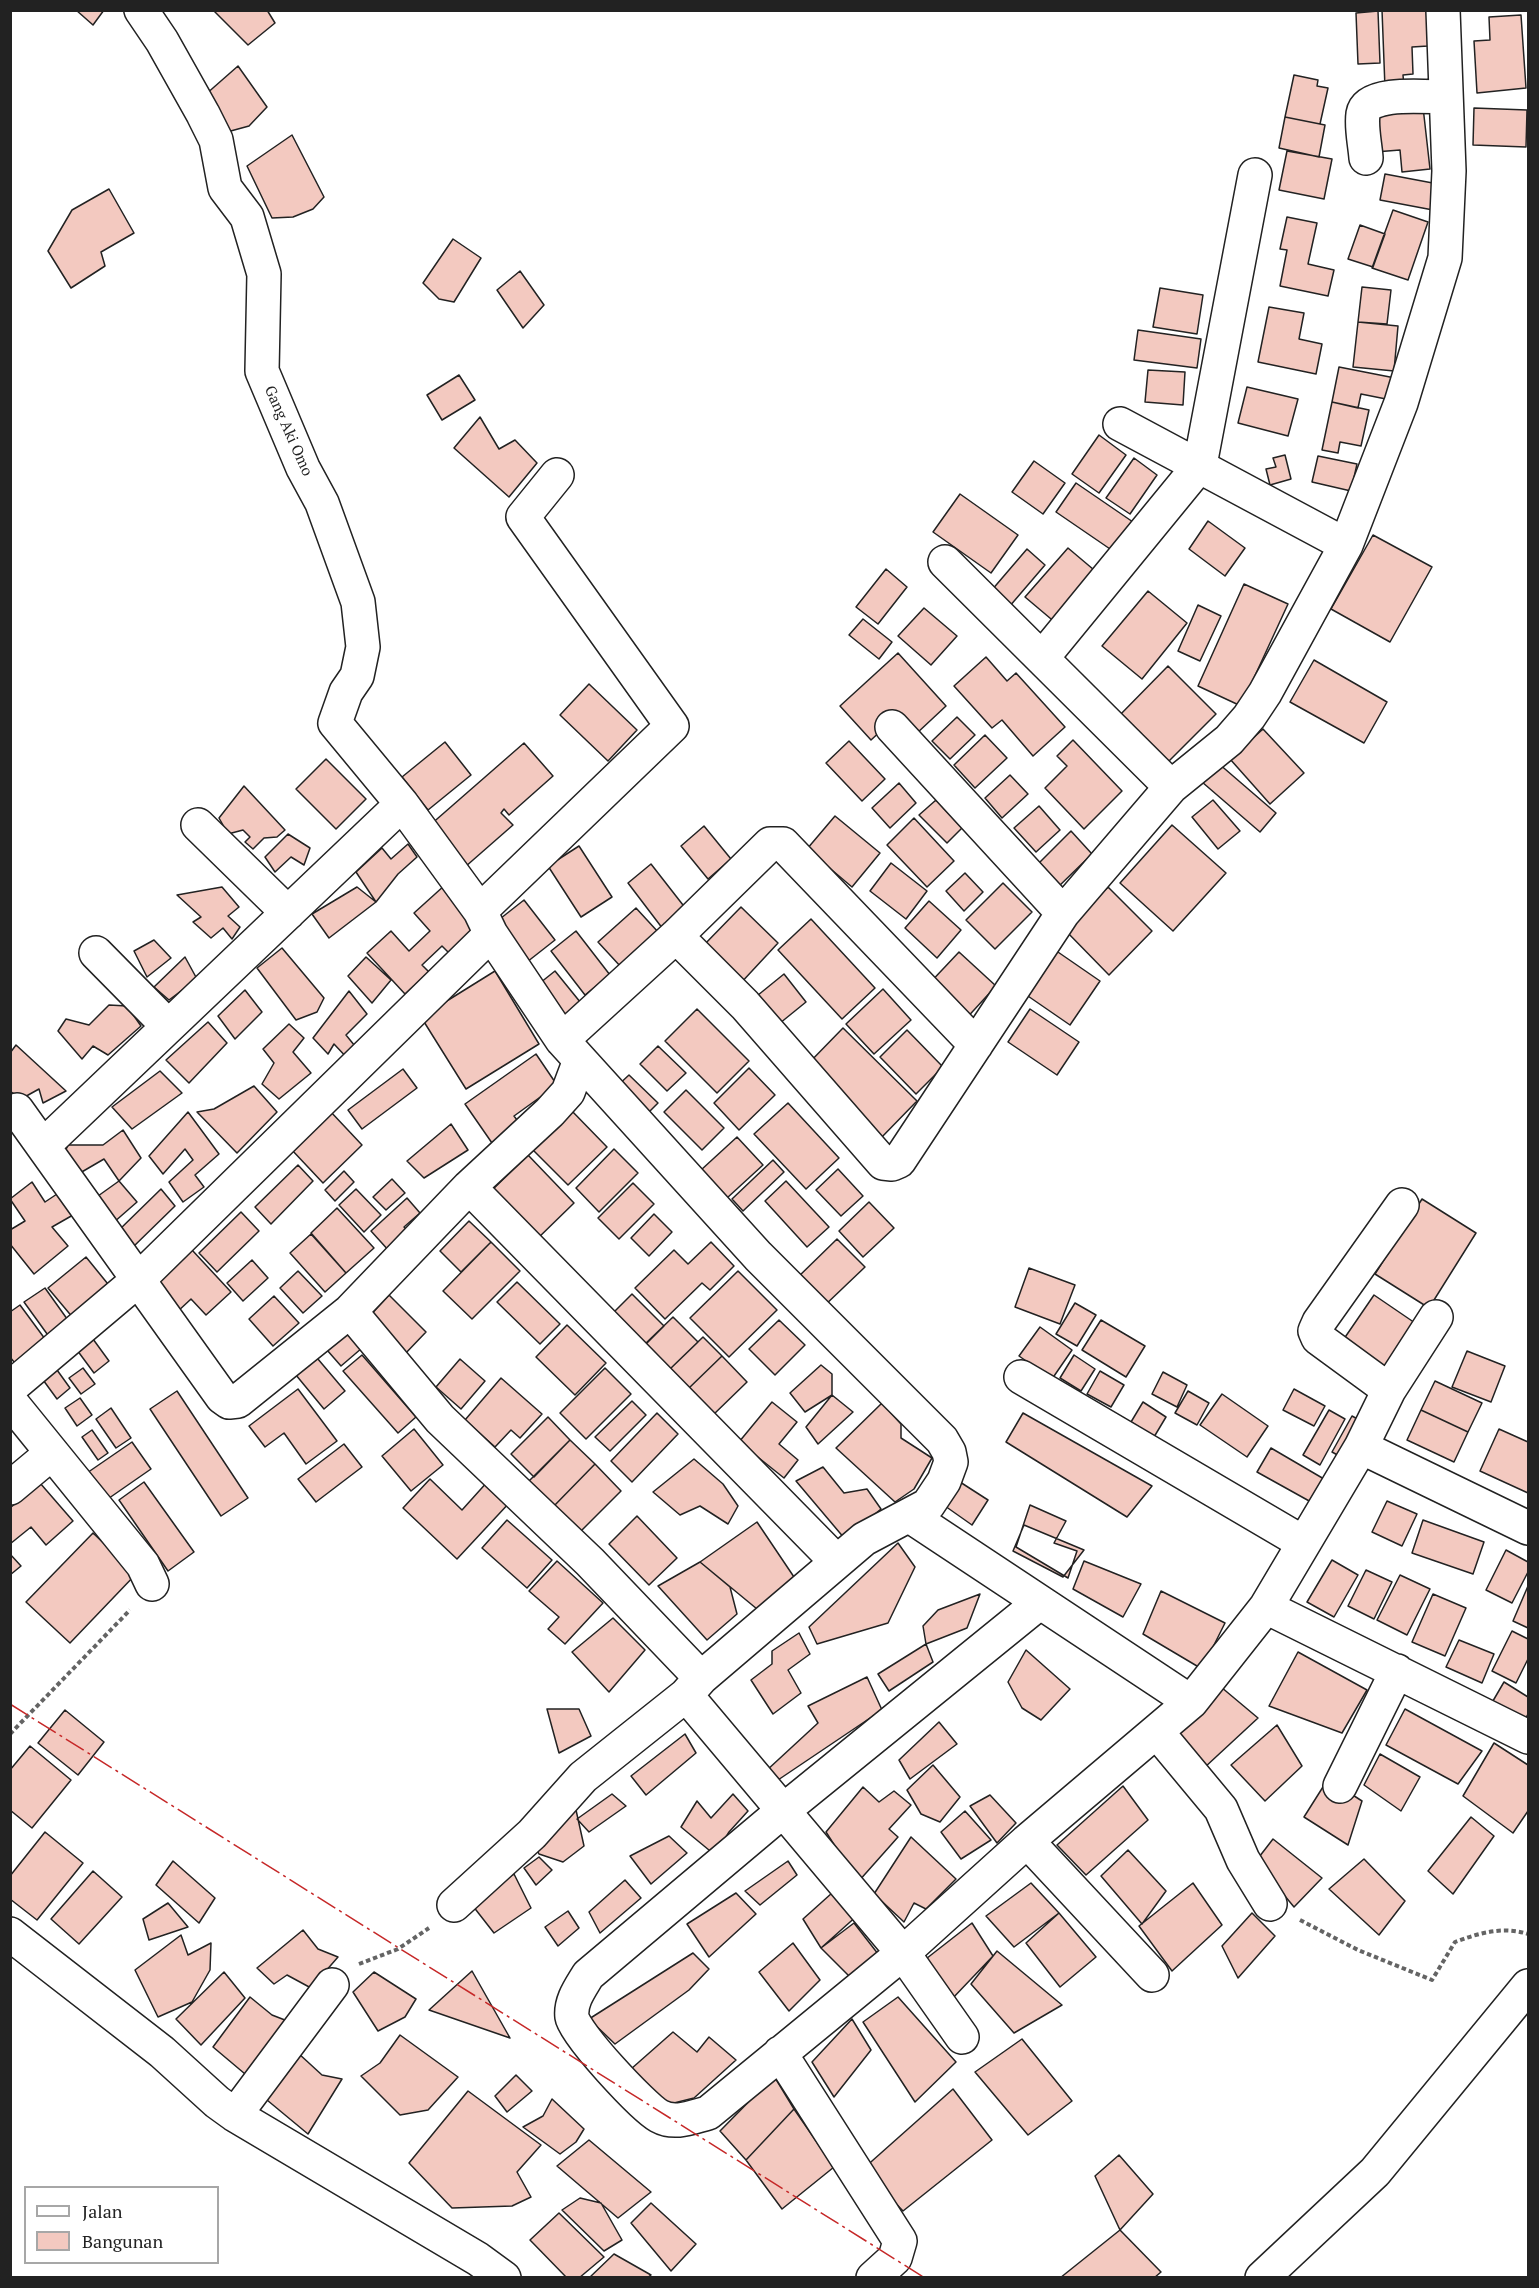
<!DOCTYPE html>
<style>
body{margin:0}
#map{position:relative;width:1539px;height:2288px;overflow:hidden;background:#fff;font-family:"PT Serif",serif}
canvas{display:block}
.frame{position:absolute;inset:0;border:12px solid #222;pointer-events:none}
.legend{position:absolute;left:24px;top:2186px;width:195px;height:78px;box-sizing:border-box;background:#fff;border:2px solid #a7a7a7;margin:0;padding:8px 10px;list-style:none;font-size:18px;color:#222}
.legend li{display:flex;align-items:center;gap:12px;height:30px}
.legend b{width:30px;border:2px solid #a7a7a7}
</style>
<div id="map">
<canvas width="1539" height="2288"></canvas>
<div class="frame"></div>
<ul class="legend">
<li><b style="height:8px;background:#fff"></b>Jalan</li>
<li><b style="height:16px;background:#f3c9c0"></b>Bangunan</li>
</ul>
</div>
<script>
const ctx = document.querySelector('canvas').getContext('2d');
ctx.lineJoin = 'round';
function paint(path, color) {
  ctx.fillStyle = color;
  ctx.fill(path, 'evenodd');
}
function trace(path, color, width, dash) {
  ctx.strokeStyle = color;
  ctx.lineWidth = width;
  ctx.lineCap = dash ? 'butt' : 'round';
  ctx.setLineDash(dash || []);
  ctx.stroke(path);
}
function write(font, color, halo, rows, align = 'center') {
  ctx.font = font + ' "PT Serif",serif';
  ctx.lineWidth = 4.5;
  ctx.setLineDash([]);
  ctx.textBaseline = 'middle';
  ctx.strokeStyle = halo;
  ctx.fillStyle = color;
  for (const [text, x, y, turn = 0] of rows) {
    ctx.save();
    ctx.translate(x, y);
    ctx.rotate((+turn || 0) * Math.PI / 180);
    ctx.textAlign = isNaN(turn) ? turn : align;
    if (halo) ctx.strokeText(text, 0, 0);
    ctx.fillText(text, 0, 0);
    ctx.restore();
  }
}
const building = new Path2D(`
 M76 10H104L93 25Z
 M213 10H267L275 23 248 45Z
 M1382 10H1427L1428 46 1412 47 1413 74 1403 75 1404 87 1385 88Z
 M1378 11 1380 63 1358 64 1356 13Z
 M1521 15 1526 88 1477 93 1474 41 1490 40 1489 17Z
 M238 66 267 107 249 126 227 132 205 95Z
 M1294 75 1318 80 1317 86 1328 88 1320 124 1285 117Z
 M1423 107 1430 169 1402 172 1400 150 1375 152 1371 113Z
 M1474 108 1527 110 1526 147 1473 145Z
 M1285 117 1325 125 1319 157 1279 148Z
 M292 135 324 197 313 209 293 217 272 218 247 166Z
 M1287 151 1332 159 1324 199 1279 190Z
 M1385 174 1438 184 1433 210 1380 200Z
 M109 189 134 233 101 252 105 266 71 288 48 251 72 210Z
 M1393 210 1428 222 1408 280 1372 268Z
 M1287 217 1317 223 1308 264 1334 270 1328 296 1280 286 1287 250 1280 249Z
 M1360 225 1385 234 1373 267 1348 259Z
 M453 239 481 258 454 302 439 299 423 283Z
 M520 271 544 305 523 328 497 290Z
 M1362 287 1391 290 1387 324 1358 322Z
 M1160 288 1203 295 1197 334 1153 327Z
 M1269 307 1304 313 1299 339 1322 344 1316 374 1258 362Z
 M1358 322 1398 326 1394 371 1353 367Z
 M1138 330 1201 339 1197 368 1134 360Z
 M1339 367 1395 378 1391 400 1361 394 1358 408 1332 402Z
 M1148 370 1185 372 1183 405 1145 402Z
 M459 375 475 400 442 420 427 395Z
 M1247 387 1298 399 1288 436 1238 423Z
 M1332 402 1369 410 1361 446 1340 442 1338 453 1322 450Z
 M480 417 499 449 515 440 537 463 509 497 454 448Z
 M1099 435 1126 455 1099 493 1072 474Z
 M1285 455 1291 479 1270 485 1266 469 1276 467 1273 458Z
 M1318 456 1357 464 1351 491 1312 482Z
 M1134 458 1157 475 1130 514 1106 498Z
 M1034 461 1065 483 1043 514 1012 492Z
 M1076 483 1133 522 1113 551 1056 512Z
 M960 494 1018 535 991 573 933 532Z
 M1208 521 1245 548 1225 576 1189 549Z
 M1373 535 1432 567 1390 642 1331 609Z
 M1068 548 1100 575 1057 624 1025 597Z
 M1027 549 1045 565 1009 607 991 591Z
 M886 569 907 587 878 624 856 607Z
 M1244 584 1288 604 1241 706 1198 686Z
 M1148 591 1187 623 1142 679 1102 646Z
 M1198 605 1221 616 1200 661 1178 651Z
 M924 608 957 636 931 665 898 636Z
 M863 619 892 642 879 659 849 635Z
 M898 653 946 706 916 734 898 715 871 740 840 706Z
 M986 657 1007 681 1016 673 1065 727 1033 756 1002 720 992 728 954 686Z
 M1314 660 1387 702 1364 743 1290 702Z
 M1168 666 1216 714 1163 767 1116 719Z
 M589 684 637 730 608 761 560 715Z
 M957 717 975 735 950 759 932 741Z
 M1263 729 1304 773 1270 804 1230 759Z
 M985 735 1007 758 975 788 954 765Z
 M1073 740 1122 791 1084 829 1045 788 1067 766 1057 756Z
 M849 741 885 779 862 801 826 763Z
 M445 742 471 775 428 810 402 777Z
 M524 743 553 776 509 815 504 809 501 813 513 825 465 867 429 826Z
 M326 759 366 799 336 829 296 789Z
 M1218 763 1276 813 1260 832 1202 782Z
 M1010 775 1028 794 1002 818 985 798Z
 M899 783 916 803 890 828 872 808Z
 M244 786 285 830 277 837 264 838 253 849 245 842 250 837 243 830 228 834 219 818Z
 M936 800 962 828 947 843 919 815Z
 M1213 800 1240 831 1218 849 1192 817Z
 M1039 806 1060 830 1036 852 1014 828Z
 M835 816 880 853 852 887 807 849Z
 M914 818 954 861 927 887 887 845Z
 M1172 825 1226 873 1173 931 1120 883Z
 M704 826 731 859 708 879 681 846Z
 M1071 831 1092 854 1056 889 1035 867Z
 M288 834 310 848 304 865 291 857 275 872 265 857Z
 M408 844 417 857 398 874 376 902 356 872 382 848 391 859Z
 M579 846 612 897 581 917 548 866Z
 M891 863 927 891 906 919 870 891Z
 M651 864 690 914 666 933 628 883Z
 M965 873 983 892 964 911 946 891Z
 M1003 883 1032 912 995 949 966 920Z
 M445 885 485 928 454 958 442 946 422 965 429 972 405 994 367 953 391 931 409 951 430 931 414 913Z
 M222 887 239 907 228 916 240 927 232 939 223 928 211 938 193 922 201 917 177 895Z
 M357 887 376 902 329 938 312 914Z
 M1108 887 1152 931 1109 975 1065 930Z
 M524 900 555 940 527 962 496 922Z
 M929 901 961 930 937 958 905 928Z
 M741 907 778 943 739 985 701 948Z
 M636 908 659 933 621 967 598 942Z
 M811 919 875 988 842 1019 778 950Z
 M576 931 610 975 585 995 551 951Z
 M154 940 171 958 147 977 134 951Z
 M282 948 324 998 317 1012 296 1020 257 968Z
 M1055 950 1100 981 1070 1025 1025 994Z
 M959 952 996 986 963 1022 926 987Z
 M185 957 197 979 169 1000 154 987Z
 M366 957 391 980 372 1003 348 976Z
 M495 971 539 1044 466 1089 421 1017Z
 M555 971 585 1008 564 1024 535 987Z
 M784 974 806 1002 769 1032 747 1004Z
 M883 989 911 1020 874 1054 846 1024Z
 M245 990 262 1012 235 1039 218 1016Z
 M349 991 367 1014 346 1035 359 1051 350 1061 334 1044 328 1054 313 1038Z
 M109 1005 127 1006 141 1026 108 1055 93 1046 82 1059 58 1031 66 1019 89 1025Z
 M697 1009 749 1061 717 1093 665 1041Z
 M1030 1009 1079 1042 1057 1075 1008 1042Z
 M208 1022 227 1043 189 1083 166 1060Z
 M289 1024 304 1038 293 1052 311 1073 279 1099 262 1084 274 1063 263 1049Z
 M843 1028 917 1101 879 1140 804 1068Z
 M907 1030 943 1067 916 1094 880 1057Z
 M16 1045 66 1091 43 1103 39 1089 21 1099 10 1091V1053Z
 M658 1046 686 1073 667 1091 640 1064Z
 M536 1054 557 1085 514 1116 520 1124 492 1143 465 1104Z
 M749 1068 775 1095 739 1130 714 1103Z
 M403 1069 417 1088 362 1129 348 1110Z
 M160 1071 182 1093 132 1129 112 1107Z
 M629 1075 658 1103 644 1117 615 1088Z
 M254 1086 277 1112 237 1153 197 1112 214 1109Z
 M686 1090 724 1128 702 1150 664 1112Z
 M788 1103 839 1158 806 1189 754 1134Z
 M570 1109 607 1147 568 1185 531 1148Z
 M330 1111 362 1145 323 1183 291 1149Z
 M188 1112 219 1154 195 1175 204 1187 183 1202 169 1182 193 1160 185 1149 163 1174 149 1156Z
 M451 1124 468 1150 424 1178 407 1161Z
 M123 1130 141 1158 119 1181 104 1159 80 1173 64 1154 68 1145H103Z
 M737 1137 763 1165 727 1198 701 1170Z
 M614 1149 638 1173 599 1212 576 1188Z
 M528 1155 574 1203 534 1242 487 1195Z
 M773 1160 784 1172 743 1211 732 1199Z
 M298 1165 313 1181 271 1224 255 1207Z
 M838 1169 863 1196 841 1216 816 1190Z
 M344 1171 354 1182 335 1201 325 1190Z
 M392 1179 405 1193 386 1210 373 1197Z
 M119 1181 137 1202 113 1223 98 1196Z
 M786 1181 829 1227 807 1247 765 1201Z
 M32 1182 45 1202 60 1192 73 1215 52 1227 68 1246 34 1274 10 1244V1230L25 1221 10 1199Z
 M633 1183 654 1204 619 1239 598 1218Z
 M161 1189 175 1206 132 1248 117 1232Z
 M356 1189 381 1215 364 1232 339 1205Z
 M407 1198 420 1213 404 1227 410 1233 390 1252 371 1231Z
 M1422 1199 1476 1233 1429 1308 1375 1274Z
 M869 1202 894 1228 863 1257 839 1231Z
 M337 1208 374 1248 346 1273 311 1233Z
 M241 1212 259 1231 217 1272 199 1253Z
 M654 1214 672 1232 649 1256 631 1238Z
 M469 1221 491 1242 461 1272 440 1251Z
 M311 1234 346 1273 325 1292 290 1253Z
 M837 1239 865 1267 822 1308 795 1280Z
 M491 1242 520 1271 472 1319 443 1291Z
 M711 1242 734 1266 710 1290 702 1283 665 1319 635 1288 674 1250 688 1264Z
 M192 1250 231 1292 206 1315 191 1299 176 1313 152 1286Z
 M86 1257 112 1289 74 1319 48 1288Z
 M252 1260 268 1278 243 1301 227 1283Z
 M1029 1268 1075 1285 1060 1324 1015 1307Z
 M298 1271 322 1296 303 1313 280 1288Z
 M738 1271 777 1310 729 1357 690 1318Z
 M517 1282 560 1324 540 1344 497 1302Z
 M45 1288 70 1323 50 1338 24 1302Z
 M632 1294 664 1326 644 1346 612 1314Z
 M389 1295 426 1332 403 1356 367 1319Z
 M1374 1295 1418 1325 1381 1379 1337 1349Z
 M274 1296 299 1323 273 1346 249 1319Z
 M1075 1303 1096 1315 1077 1346 1056 1334Z
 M20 1305 48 1343 18 1367 10 1357V1312Z
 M673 1317 698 1342 669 1370 644 1345Z
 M779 1320 805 1345 775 1375 749 1349Z
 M1101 1320 1145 1346 1126 1377 1082 1350Z
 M340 1324 362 1348 341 1366 320 1342Z
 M567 1325 606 1363 575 1395 536 1357Z
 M1040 1327 1072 1350 1052 1379 1019 1356Z
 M703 1337 722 1356 688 1389 669 1370Z
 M93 1339 109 1361 94 1373 77 1350Z
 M1467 1351 1505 1366 1491 1402 1452 1387Z
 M312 1352 345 1391 324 1409 291 1369Z
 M362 1355 416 1417 398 1433 343 1371Z
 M1074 1355 1095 1369 1081 1391 1060 1378Z
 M722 1356 747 1382 712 1416 688 1389Z
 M460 1359 485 1381 461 1409 436 1387Z
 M52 1363 70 1388 57 1399 38 1373Z
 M821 1365 832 1374V1395L805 1412 790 1393Z
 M83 1368 95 1384 81 1394 69 1378Z
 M605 1368 631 1394 586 1439 560 1413Z
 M1100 1371 1124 1385 1111 1407 1087 1394Z
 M1163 1372 1187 1385 1177 1407 1152 1394Z
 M501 1378 542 1414 520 1438 511 1430 495 1447 465 1420Z
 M1435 1381 1482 1403 1468 1432 1421 1410Z
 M298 1389 337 1441 306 1464 284 1433 265 1447 249 1426Z
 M1294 1389 1325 1406 1314 1426 1283 1410Z
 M177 1391 248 1498 221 1516 150 1409Z
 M1188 1391 1209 1403 1197 1425 1175 1413Z
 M1222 1394 1268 1426 1247 1457 1200 1425Z
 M832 1395 853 1412 818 1444 806 1427Z
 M80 1398 92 1415 77 1426 65 1408Z
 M632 1401 646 1415 610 1451 595 1437Z
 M772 1402 797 1422 779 1444 798 1460 784 1478 739 1442Z
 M1143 1402 1166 1417 1154 1437 1131 1422Z
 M882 1403 901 1424V1438L932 1458 914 1489 895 1502 836 1448Z
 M111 1408 131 1438 116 1448 96 1419Z
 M1329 1410 1345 1419 1320 1465 1303 1455Z
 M1421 1410 1468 1432 1454 1462 1407 1440Z
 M657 1413 678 1434 632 1482 611 1461Z
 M1023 1413 1152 1486 1127 1517 1006 1442Z
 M1352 1416 1363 1422 1343 1458 1332 1452Z
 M548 1417 570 1440 534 1477 511 1454Z
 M414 1429 443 1465 411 1491 382 1456Z
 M1499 1429 1528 1442V1493L1480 1471Z
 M92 1430 108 1453 98 1460 82 1437Z
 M570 1440 595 1464 552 1508 524 1486Z
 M132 1442 151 1469 102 1503 84 1475Z
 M344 1444 362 1467 316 1502 298 1479Z
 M1271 1448 1324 1479 1311 1502 1257 1472Z
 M694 1459 723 1484 738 1506 728 1524 700 1506 680 1515 653 1492Z
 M595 1464 621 1491 578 1534 552 1508Z
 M823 1467 844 1493 867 1489 881 1509 845 1539 796 1481Z
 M430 1479 462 1510 489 1480 511 1501 457 1559 403 1508Z
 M144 1482 194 1552 168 1571 119 1500Z
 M960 1482 988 1500 972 1525 945 1506Z
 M40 1483 73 1521 46 1545 31 1527 10 1544V1508Z
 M1387 1501 1417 1514 1402 1546 1372 1532Z
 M1030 1505 1066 1521 1054 1543 1077 1551 1068 1578 1016 1547Z
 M637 1516 677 1558 649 1585 609 1544Z
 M507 1520 552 1560 527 1588 482 1548Z
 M1423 1520 1484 1542 1473 1574 1412 1553Z
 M757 1522 794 1577 757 1609 700 1562Z
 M1024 1525 1084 1550 1063 1577 1013 1551Z
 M93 1533 136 1574 70 1643 26 1602Z
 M898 1543 915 1567 888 1623 817 1644 809 1627Z
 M1506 1550 1528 1562V1572L1512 1603 1486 1590Z
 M10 1554 21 1566 10 1575Z
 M1332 1560 1358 1575 1334 1617 1307 1602Z
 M557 1561 603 1603 565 1644 548 1629 559 1617 529 1591Z
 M1084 1561 1141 1584 1123 1617 1073 1589Z
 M700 1562 730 1587 737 1614 707 1640 658 1586Z
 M1366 1570 1392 1582 1374 1619 1348 1606Z
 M1400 1575 1430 1589 1407 1635 1377 1620Z
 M1528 1586V1628L1513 1621Z
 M1161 1591 1225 1623 1202 1669 1143 1634Z
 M980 1594 967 1628 926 1644 923 1626 938 1610Z
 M1433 1594 1466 1608 1445 1656 1412 1642Z
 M613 1618 645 1650 609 1692 572 1652Z
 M1512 1631 1528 1639V1659L1516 1683 1492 1671Z
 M799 1633 810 1654 788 1670 801 1693 773 1714 751 1680 772 1664V1651Z
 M1459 1640 1494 1654 1482 1683 1446 1667Z
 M926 1644 933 1662 889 1691 878 1674Z
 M1026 1650 1070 1689 1041 1720 1022 1708 1008 1682Z
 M1298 1652 1367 1690 1342 1733 1269 1706Z
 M867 1677 882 1710 775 1782 766 1771 818 1723 808 1706Z
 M1504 1682 1528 1697V1714L1522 1725 1490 1706Z
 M1221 1687 1258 1718 1204 1768 1171 1733Z
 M547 1709H579L591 1736 559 1753Z
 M1405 1709 1482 1751 1458 1784 1386 1745Z
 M65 1710 104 1742 78 1775 38 1743Z
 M939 1722 957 1744 910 1779 899 1760Z
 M1277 1725 1302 1766 1265 1801 1231 1765Z
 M685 1734 696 1753 646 1795 631 1776Z
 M1494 1743 1528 1765V1811L1513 1833 1463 1796Z
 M30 1746 71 1780 32 1828 10 1810V1770Z
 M1380 1754 1420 1777 1401 1811 1364 1785Z
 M933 1765 960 1797 940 1822 921 1814 907 1790Z
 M1328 1779 1362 1801 1348 1845 1304 1817Z
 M1123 1786 1148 1820 1086 1875 1057 1845Z
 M863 1787 879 1802 894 1791 911 1805 889 1829 898 1837 858 1882 826 1832Z
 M612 1794 626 1806 589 1832 577 1819Z
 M733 1794 748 1811 729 1832 715 1855 681 1827 697 1801 711 1818Z
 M990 1795 1016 1823 997 1843 970 1806Z
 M576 1810 584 1846 563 1862 539 1854 531 1838Z
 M965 1811 991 1840 961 1859 941 1832Z
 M1471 1817 1494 1836 1453 1894 1428 1871Z
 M45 1832 83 1863 37 1920 10 1899V1876Z
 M669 1836 687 1853 651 1884 630 1856Z
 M911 1837 956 1879 926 1909 914 1903 904 1922 874 1894Z
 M1273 1839 1322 1878 1294 1907 1256 1861Z
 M1128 1850 1166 1891 1142 1924 1101 1876Z
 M539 1857 552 1870 536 1885 524 1868Z
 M1364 1859 1405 1901 1379 1935 1329 1889Z
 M173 1861 215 1898 199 1923 156 1885Z
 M788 1861 797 1875 760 1905 745 1891Z
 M93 1871 122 1897 79 1944 51 1919Z
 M514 1874 531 1908 494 1933 469 1901Z
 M625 1880 641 1898 600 1933 589 1912Z
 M1031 1883 1059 1913 1014 1947 986 1916Z
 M1193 1883 1222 1925 1172 1971 1139 1926Z
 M736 1893 756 1914 709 1957 687 1924Z
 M832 1893 859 1914 821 1948 803 1919Z
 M168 1903 188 1927 149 1940 143 1919Z
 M568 1911 579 1928 558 1946 545 1927Z
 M1059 1913 1096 1957 1060 1987 1026 1943Z
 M1252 1913 1275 1936 1238 1978 1222 1946Z
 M854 1923 882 1959 852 1979 821 1948Z
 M972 1923 993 1956 951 2000 922 1962Z
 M303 1930 318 1949 338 1957 311 1988 287 1975 274 1984 257 1968Z
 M181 1935 188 1955 211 1943 210 1970 192 2002 158 2017 135 1970Z
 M793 1943 820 1980 789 2011 759 1972Z
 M997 1951 1062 2005 1014 2033 971 1984Z
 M693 1953 709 1969 689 1990 615 2044 589 2019Z
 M472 1971 510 2038 429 2010Z
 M224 1972 245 1998 201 2045 176 2019Z
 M374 1972 416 1999 405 2017 378 2031 353 1992Z
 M250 1997 272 2015 290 2022 251 2079 213 2047Z
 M898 1997 956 2062 915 2102 863 2022Z
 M852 2019 871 2050 834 2097 812 2062Z
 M673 2032 697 2052 709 2037 736 2060 694 2098 662 2106 631 2069Z
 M400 2035 458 2077 428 2110 400 2115 361 2076 380 2063Z
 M1022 2039 1072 2101 1028 2135 975 2072Z
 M298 2053 322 2075 342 2079 308 2134 267 2100Z
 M516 2075 532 2091 507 2112 495 2096Z
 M774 2076 794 2109 746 2160 720 2131Z
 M953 2089 992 2140 903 2211 863 2169Z
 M468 2091 541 2145 517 2172 531 2197 512 2206 452 2208 409 2163Z
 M552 2099 584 2129 576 2142 560 2154 523 2127 543 2116Z
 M794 2109 834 2167 782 2209 746 2160Z
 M589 2140 651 2192 618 2218 557 2166Z
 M1119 2155 1153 2194 1120 2230 1095 2176Z
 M580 2198 601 2203 622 2240 604 2251 562 2210Z
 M651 2203 696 2244 671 2271 631 2223Z
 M559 2213 604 2257 579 2278H567L530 2240Z
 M1120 2230 1161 2272 1154 2278H1060Z
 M614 2254 651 2275 647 2278H589Z`);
const path = new Path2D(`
 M10 1734 130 1610
 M1300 1920 1358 1950 1432 1980 1455 1942C1479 1933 1503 1926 1528 1934
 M359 1964 398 1949 429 1928`);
const minor = new Path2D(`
 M141 10 162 41 203 114 216 140 225 188 247 217 264 274 262 371 303 468 322 503 358 602 363 647 357 676 346 692 335 723 402 804 480 911 491 934 562 1040 758 1256 942 1440 949 1452 951 1462 944 1481 928 1505 864 1539 701 1678 686 1695 583 1777 532 1834 454 1905
 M1366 158C1365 144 1361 128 1363 114 1367 90 1427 97 1446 97
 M1120 424 1346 545
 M945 562 1171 787
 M1042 658 1200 465 1255 175
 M892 727 1063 913
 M198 825 288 913
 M480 911 672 726 523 517 557 475
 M676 936 745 1005 883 1163 892 1164 899 1161 1063 913 1171 787 1229 740 1249 717 1265 693 1346 545 1401 403 1445 258 1449 171 1443 10
 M96 953 168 1026
 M562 1040 676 936 770 844H783L976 1045
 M17 1110 222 1397 229 1402 238 1401 350 1311 469 1187 550 1112 568 1092 580 1060
 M43 1146 402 804
 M469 1187 837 1562
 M350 1311 440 1419 590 1562 701 1678
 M1021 1377 1302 1542
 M10 1388 138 1280 491 934
 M1389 1390 1318 1338 1315 1331 1319 1322 1402 1205
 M10 1401 143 1565 152 1584
 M1361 1447 1528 1528
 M10 1488 52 1453
 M910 1516 1191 1702
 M1266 1607 1528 1737
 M686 1695 903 1953 1027 1841 1191 1702 1266 1607 1361 1447 1389 1390 1436 1317
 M1157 1732 1221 1809 1243 1860 1270 1904
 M1340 1786 1397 1671
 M1027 1841 1152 1975
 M10 1934 162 2052 217 2102 235 2115 478 2259 504 2278
 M962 2037 903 1953 708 2113C692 2117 675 2125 659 2116 643 2107 574 2033 572 2017 570 2001 581 1987 588 1975L784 1810 1039 1603
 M780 2053 900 2241 895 2258 873 2278
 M235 2115 332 1985
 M1262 2278 1375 2172 1528 1986`);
const power = new Path2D(`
 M10 1704 925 2278`);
const streetNames = [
 ["Gang Aki Omo",288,431,66]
];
paint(building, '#f3c9c0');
trace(building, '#222', 1.5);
trace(minor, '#222', 36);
trace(path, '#646464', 4, [4.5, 3]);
trace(minor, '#fff', 33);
trace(power, '#c62828', 1.5, [21, 4.5, 3, 4.5]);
write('15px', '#222', '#fff', streetNames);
</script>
